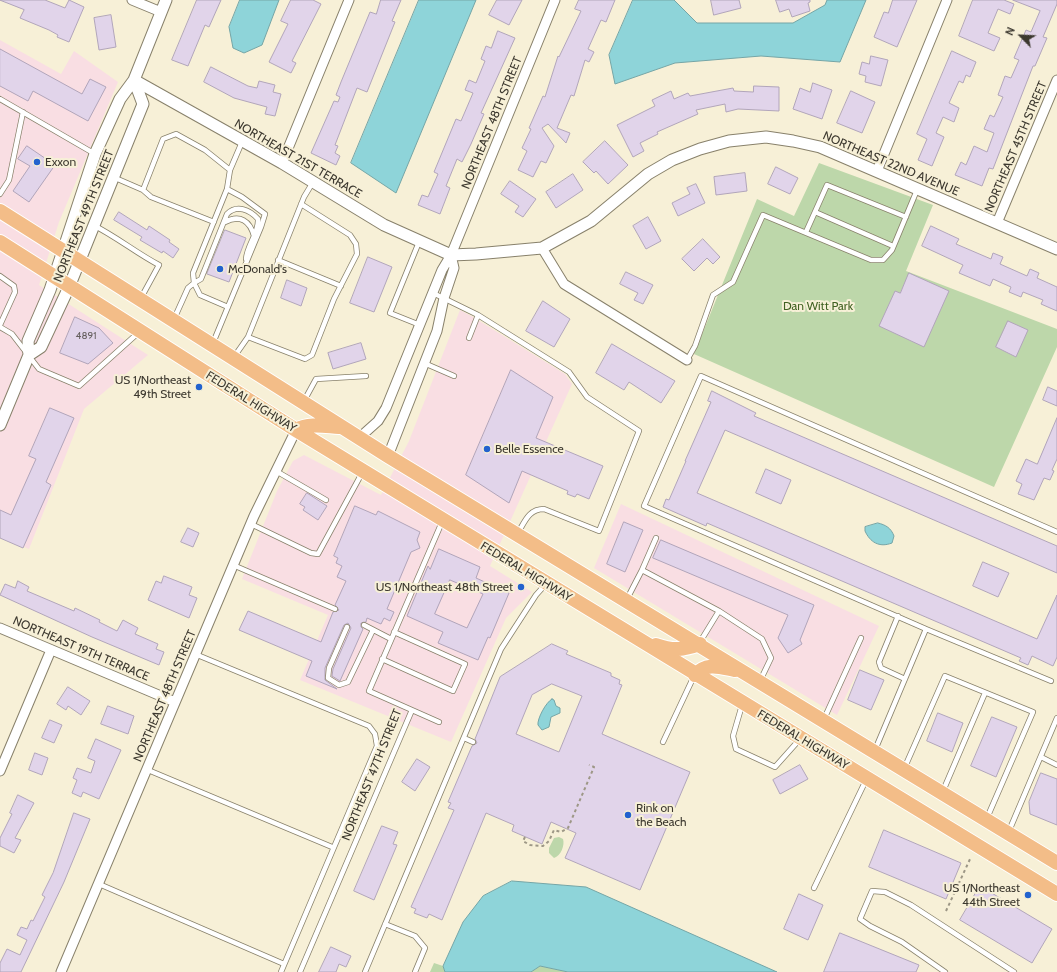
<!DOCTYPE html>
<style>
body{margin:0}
#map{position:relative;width:1057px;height:972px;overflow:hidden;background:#f7f0d7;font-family:Cabin,sans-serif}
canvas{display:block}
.north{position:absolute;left:1001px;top:16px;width:40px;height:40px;-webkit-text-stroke:3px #f7f0d7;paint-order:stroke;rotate:294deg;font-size:11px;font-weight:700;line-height:16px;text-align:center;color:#3c382f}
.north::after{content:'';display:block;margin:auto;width:14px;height:18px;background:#3c382f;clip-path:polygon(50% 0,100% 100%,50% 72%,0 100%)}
</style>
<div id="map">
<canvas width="1057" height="972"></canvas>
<div class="north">N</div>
</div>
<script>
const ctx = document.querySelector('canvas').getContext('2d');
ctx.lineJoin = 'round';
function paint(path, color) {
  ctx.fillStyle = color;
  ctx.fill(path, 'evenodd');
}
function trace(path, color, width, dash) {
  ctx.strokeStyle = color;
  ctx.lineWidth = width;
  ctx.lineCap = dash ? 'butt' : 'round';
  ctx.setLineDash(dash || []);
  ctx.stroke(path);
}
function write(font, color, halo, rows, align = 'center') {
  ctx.font = font + ' Cabin,sans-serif';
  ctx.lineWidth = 4;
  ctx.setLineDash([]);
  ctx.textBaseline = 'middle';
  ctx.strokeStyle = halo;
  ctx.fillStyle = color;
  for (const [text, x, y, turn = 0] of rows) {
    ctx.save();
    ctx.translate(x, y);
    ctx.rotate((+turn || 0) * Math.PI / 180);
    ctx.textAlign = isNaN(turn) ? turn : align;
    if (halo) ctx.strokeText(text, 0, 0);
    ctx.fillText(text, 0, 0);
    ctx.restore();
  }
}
const commercial = new Path2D(`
 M0 40 61 74 74 51 118 82 59 222 39 285 148 355 84 409 29 549 0 537Z
 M460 310 473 317 565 374 572 384 490 566 532 592 506 618 451 742 300 680 328 615 242 579 277 491 293 461 304 455 381 495 409 441Z
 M621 504 879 626 837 715 594 568Z`);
const green = new Path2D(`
 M819 163 933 205 906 271 1057 329V347L994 487 694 354 757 199 794 216Z
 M559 837 563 839C565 845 561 856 554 858L549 853V848L554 838Z
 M434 963 443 966 445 972H430Z
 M540 966 568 972H531Z`);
const water = new Path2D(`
 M240 0H279L262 45 244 53 233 48 229 27Z
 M419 0H476L396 193 351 163Z
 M633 0H674L697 23H793L825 5 827 0H866L840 62 761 56 675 63 615 84 609 55Z
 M878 523C886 525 891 528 894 536L892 543C879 548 870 542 865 531V527Z
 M552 699 554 700 556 706 560 708V713L551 717 549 727 542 730 538 725C537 719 546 702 552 699Z
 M512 881 586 887 777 972H568L540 966 531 972H445L443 966 463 922 483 896Z`);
const building = new Path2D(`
 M0 0H45L65 8 69 0 84 7 69 42 57 37 58 35 49 30 20 18 24 10Z
 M197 0H221L209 27 205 25 188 66 172 60Z
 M291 0H313L321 4 292 61 296 63 291 73 269 62 288 24 281 21Z
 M381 0H401L392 21 395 22 367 92 357 88 335 145 338 146 335 153 340 156 336 165 311 153 334 101 338 102 340 97 336 95 341 82 370 12 376 14Z
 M497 0H522L509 25 489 15Z
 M579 0H615L606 22 601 20 588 49 594 52 589 62 585 60 574 96 571 95 557 128 570 133 566 143 548 124 542 128 554 146 546 163 541 161 533 177 518 170 527 151 522 148 531 129 529 128 543 96 545 97 558 56 559 57 581 11 575 9Z
 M711 0H739L741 8 714 15Z
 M776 0H810V2L808 3 810 11 792 17 789 9 780 12Z
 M893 0H917L897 47 874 37 884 12 888 13Z
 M973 0H1004L1014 4 1010 14 998 9 988 33 1000 38 994 51 959 36Z
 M1013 0H1057V4L1043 37 1047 38 1035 66H1033L998 156 993 169 989 168 982 186 955 175 961 162 966 165 974 146 987 152 994 133 984 129 990 115 994 117 1003 97 998 95 1005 76 1011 78 1019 60 1014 58 1026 30 1031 32 1040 11Z
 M111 15 116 47 99 50 94 18Z
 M498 31 515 38 481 113 484 114 471 144 462 162 457 159 446 186 450 188 440 214 418 205 422 195 428 197 438 174 434 172 456 119 461 121 473 93 465 90 469 80 476 83 485 61 481 59 486 46 491 48Z
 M0 49 82 94 90 79 106 87 88 121 33 91 28 101 0 86Z
 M952 51 976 62 970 77 966 75 963 83 959 81 949 103 959 108 954 122 943 117 936 133 944 137 932 166 918 160 927 139 917 134Z
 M871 56 888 60 881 86 865 82 866 76 859 74 862 62 869 64Z
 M211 67 248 86 257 88 259 81 275 85 273 92 281 94 275 116 265 114 267 107 234 98 204 82Z
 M813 83 832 90 822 119 793 109 800 88 810 92Z
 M754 86 779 87V111L738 109 726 112 725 104 696 110 698 114 657 132 658 134 640 143 644 151 633 157 617 125 655 106 652 100 671 91 674 99 688 93 690 96 733 88 734 91 753 92Z
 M851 91 875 102 862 133 837 123Z
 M605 141 628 165 608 184 596 171 594 173 583 162Z
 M27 146 55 165 29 202 13 191 30 166 18 159Z
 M776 167 798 178 790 194 768 184Z
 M745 173 747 191 716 195 714 177Z
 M573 174 583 190 556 208 546 192Z
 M510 181 536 199 523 217 515 212 519 206 501 194Z
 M696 184 705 203 678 216 672 203 690 194 687 188Z
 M119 212 147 230 149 226 170 240 169 242 179 249 173 258 163 251 162 253 140 240 142 237 114 220Z
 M648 217 661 241 646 249 633 226Z
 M931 226 959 239 956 244 991 259 993 253 1003 257 1000 264 1027 276 1030 269 1039 273 1037 278 1057 287V311L1041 304 1043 300 1023 292 1021 297 1009 292 1011 287 993 279 990 286 959 273 963 265 922 246Z
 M225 230 246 238 229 282 207 274Z
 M703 239 720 257 713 264 707 258 694 271 682 259Z
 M368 257 392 267 374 312 350 303Z
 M626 272 653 285 643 304 634 300 638 293 620 284Z
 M909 273 949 291 924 347 879 326 895 291 900 293Z
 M287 280 307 288 301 306 281 298Z
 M543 301 570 319 554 347 526 331Z
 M75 317 99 328 113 343 88 364 60 353Z
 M1008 321 1028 330 1016 357 996 347Z
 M361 343 366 359 333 369 328 353Z
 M612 344 675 381 661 403 629 382 624 390 596 373Z
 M511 370 553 397 536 438 603 466 589 499 577 494 575 497 567 494 568 491 522 471 509 503 466 475Z
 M1048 387 1057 391V406L1043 400Z
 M712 391 756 413 754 416 1057 546V573L725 430 697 493 1037 639 1057 595V657L1053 666 1032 656 1028 665 1019 661 1021 658 707 523 706 526 663 507 666 499 669 500 686 461H685L711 402 708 401Z
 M50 408 74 418 46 482 51 485 23 548 0 538V510L11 515 36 459 29 456Z
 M1057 418V459L1052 470 1054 471 1050 480 1044 478 1034 500 1018 494 1022 484 1016 481 1026 459 1037 464Z
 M766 469 791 480 781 504 756 493Z
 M307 493 327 506 318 520 303 510 305 507 300 504Z
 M355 506 376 515 378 511 420 532 417 540 420 548 411 552 387 609 394 612 390 621 384 618 381 624 367 618 366 622 361 623V627L363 629 340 681 332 676 333 669 351 628 348 623 344 625 325 668V680L337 689 306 676 312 661 239 630 248 611 321 642 333 612 339 610 335 605 346 581 337 577 342 566 336 563 338 558 334 556Z
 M624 522 643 530 625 572 607 564Z
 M188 528 199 533 193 547 181 542Z
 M661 540 814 605 800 640 802 644 788 653 778 638 788 615 653 558Z
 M439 549 480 567 476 578 509 593 490 638 488 637 478 660 438 643 443 632 407 616 428 566 430 569ZM450 580 483 594 467 628 435 614Z
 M983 562 1009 573 998 597 973 586Z
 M164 576 192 587 189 595 197 598 189 618 148 600 156 581 161 583Z
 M18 581 29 587 27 591 74 611 75 608 100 620 99 622 117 631 123 620 138 628 135 634 158 644 156 649 164 652 159 665 92 637 0 595 5 584 15 588Z
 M552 644 568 651 566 654 611 673V676L620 680 619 684 622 685 602 734 690 772 640 890 565 858 576 833 551 822 542 844 512 831 514 825 486 813 442 920 429 914 427 918 414 913 416 909 411 907 454 810 448 808 451 803 448 802 472 746 477 743 475 739 500 677ZM552 684 582 696 559 752 516 734 532 695Z
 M860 670 884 680 871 710 848 700Z
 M68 687 90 701 81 715 68 706 66 710 57 704Z
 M108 706 134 716 128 734 101 724Z
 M938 713 963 723 952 752 927 741Z
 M992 717 1017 727 996 777 971 766Z
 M50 720 62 725 54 743 42 738Z
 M96 739 121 750 99 799 83 792 81 797 72 793 77 780 73 778 77 768 91 773 95 761 88 758Z
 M35 753 48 758 42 775 29 770Z
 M417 759 430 767 415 791 402 782Z
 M800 765 808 779 780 794 773 780Z
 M1041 773 1057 779V825L1030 814 1029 802Z
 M18 795 34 803 15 838 21 840 14 853 0 846V838L12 814 10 813Z
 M74 813 90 819 64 882 21 972H0V963L7 949 20 955 27 940 17 935 21 927 27 929 31 920 33 921 45 897 42 895 53 873Z
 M382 826 398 832 393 844 397 845 374 900 354 891Z
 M884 830 961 863 946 899 869 867Z
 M980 886 1052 929 1032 963 960 920Z
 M799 894 823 905 808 940 784 929Z
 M840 933 919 965 916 972H824Z
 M331 947 351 956 346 967 339 964 336 972H319Z`);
const path = new Path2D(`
 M525 837 523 841 530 845 543 846 549 841 554 830 561 832 568 828 594 767 589 765
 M946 911 971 857`);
const service = new Path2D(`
 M0 99 95 154
 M113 177 143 190 151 197 214 222
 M227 189 230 170 242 142
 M143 190 163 139 176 134 205 150 230 170
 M0 194 9 180 23 112
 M815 212 893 246
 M225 222C240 214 250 221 254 236
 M93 225C117 237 136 253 159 265L141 298
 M806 232 827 185 906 217
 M419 242 390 313 420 325
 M278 260 341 286
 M0 276 14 286 15 292 0 325
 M433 293 478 315 569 372 587 397 639 431 599 531 544 509C529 509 525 521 518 533
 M228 307 200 295 194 283 201 279 227 214C237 204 250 210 258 219 259 233 247 245 246 259
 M174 319 188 288 194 283 193 273 227 189 242 197 265 214 261 227 213 343
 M0 327 12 334 39 369 79 386 138 333
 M248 337 305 359 312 355 334 299 357 254 356 244 350 235 301 204
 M469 338 478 315
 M234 357 248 337 304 197 313 182
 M687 360 695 346 713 295 733 282 763 215 871 260H883L892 250 917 190
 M424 363 454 376
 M304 401 316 379 366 376
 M276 471 326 500
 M251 524 311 553 318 554 362 473
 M233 565 335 609
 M642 570 656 538
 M627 599 642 570 719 611 762 639 771 658 760 681
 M898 616 879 662 881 668 905 679
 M364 625 391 639
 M347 627 329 668 328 678 339 685 348 682 373 630
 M926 629 1051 681
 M700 642 719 611
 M195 654 369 726 375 734 377 746 281 972
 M382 659 453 691 465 664 394 632
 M742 705 733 736 736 749 775 767 800 739
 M824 719 861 638
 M439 722 369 691 442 522
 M464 738 473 742
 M663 742 694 676
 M875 750 926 629 644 506 701 376 1057 532
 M1041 757 1057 765
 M904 769 945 676 1033 712 987 818
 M148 770 332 847
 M943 791 985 693
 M1009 831 1057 718
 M99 884 284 964
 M814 888 866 780
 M385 924 415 936 425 948 415 972
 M300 972 412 710
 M365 972 501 649 536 595 545 585
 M945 972 902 942 870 926 860 919 872 891 885 892 911 905 1014 972`);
const minor = new Path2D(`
 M132 0 161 12
 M282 163 349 0
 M877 171 947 0
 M997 223 1057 80
 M542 248 564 284 687 360
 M359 438 378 421 386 408 442 270 451 255 555 0
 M388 456 437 331 444 298 454 268 451 255
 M0 628 175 702
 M0 771 51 650
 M61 972 254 516 296 430`);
const tertiary = new Path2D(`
 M134 80 282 163 384 225 451 255 476 254 542 248 591 221 648 174 672 160 700 149 729 141 766 137 793 141 820 147 1057 249
 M29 355 41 347 69 287 143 104 134 80
 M0 425 29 355 28 341 50 290 95 154 120 99 134 80 166 0`);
const primary = new Path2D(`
 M0 211 388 456 1057 863
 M0 242 296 430 1057 894
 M296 430C310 423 323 426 339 427
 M656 645C673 651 683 650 700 644
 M695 675C707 662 719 667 735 670`);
const markers = [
 [37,162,4,"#2262ce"],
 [220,269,4,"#2262ce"],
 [199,387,4,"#2262ce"],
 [487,449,4,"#2262ce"],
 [521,587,4,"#2262ce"],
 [628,815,4,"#2262ce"],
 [1028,895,4,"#2262ce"]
];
const numberNames = [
 ["4891",86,336]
];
const streetNames = [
 ["NORTHEAST 48TH STREET",492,123,-68],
 ["NORTHEAST 45TH STREET",1016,147,-67],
 ["NORTHEAST 21ST TERRACE",298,159,30],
 ["NORTHEAST 22ND AVENUE",891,164,23],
 ["NORTHEAST 49TH STREET",84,216,-68],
 ["FEDERAL HIGHWAY",251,402,32],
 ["FEDERAL HIGHWAY",526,572,31],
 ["NORTHEAST 19TH TERRACE",81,649,23],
 ["NORTHEAST 48TH STREET",165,696,-67],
 ["FEDERAL HIGHWAY",803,740,31],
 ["NORTHEAST 47TH STREET",372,775,-68]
];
const poiNames = [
 ["Exxon",45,162],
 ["McDonald's",228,269],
 ["US 1/Northeast",191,380,"right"],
 ["49th Street",191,394,"right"],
 ["Belle Essence",495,449],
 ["US 1/Northeast 48th Street",513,587,"right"],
 ["Rink on",636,808],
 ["the Beach",636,822],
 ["US 1/Northeast",1020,888,"right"],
 ["44th Street",1020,902,"right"]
];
const parkNames = [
 ["Dan Witt Park",818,306]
];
paint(commercial, '#f9dee3');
paint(green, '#bdd7aa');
paint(water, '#8ed4d9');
trace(water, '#75a5a6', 1);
paint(building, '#e1d4ea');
trace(building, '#b1a5ba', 1);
trace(service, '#88816b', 6);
trace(minor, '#88816b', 11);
trace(tertiary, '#88816b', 13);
trace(primary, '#fff', 16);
trace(path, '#9d9786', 2, [3, 3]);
trace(service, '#fff', 4.5);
trace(minor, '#fff', 9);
trace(tertiary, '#fff', 11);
trace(primary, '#f3bd88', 14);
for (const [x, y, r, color] of markers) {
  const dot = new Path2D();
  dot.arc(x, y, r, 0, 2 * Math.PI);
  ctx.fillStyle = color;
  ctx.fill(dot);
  trace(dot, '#f7f0d7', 1.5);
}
write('10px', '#655f5e', null, numberNames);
write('12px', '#3c382f', '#f7f0d7', streetNames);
write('12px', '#3c382f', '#f7f0d7', poiNames, 'left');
write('12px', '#416222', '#f7f0d7', parkNames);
</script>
